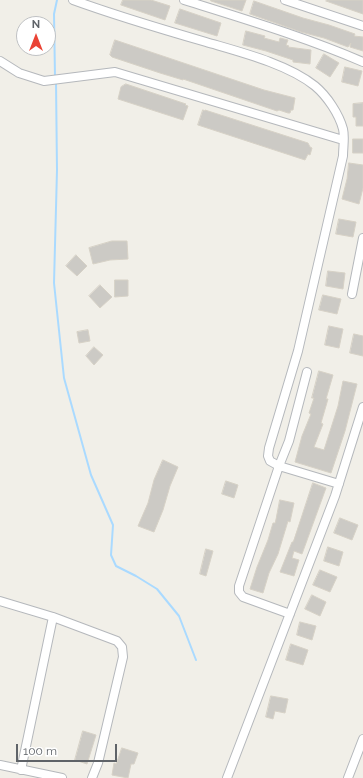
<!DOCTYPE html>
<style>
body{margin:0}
#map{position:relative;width:363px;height:778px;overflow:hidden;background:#f1efe8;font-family:Raleway,sans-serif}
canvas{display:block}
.north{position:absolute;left:16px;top:16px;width:40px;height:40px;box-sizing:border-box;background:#fff;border:1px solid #bfc1c3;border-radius:50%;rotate:0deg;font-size:11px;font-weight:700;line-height:16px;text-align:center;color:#5f6368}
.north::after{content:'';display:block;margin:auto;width:14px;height:18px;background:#ea4335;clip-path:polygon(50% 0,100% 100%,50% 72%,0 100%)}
.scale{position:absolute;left:16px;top:744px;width:101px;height:18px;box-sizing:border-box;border:2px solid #5f6368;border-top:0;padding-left:5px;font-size:12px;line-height:14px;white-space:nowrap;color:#5f6368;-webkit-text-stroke:3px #fff;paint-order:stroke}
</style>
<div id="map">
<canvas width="363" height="778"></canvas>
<div class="north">N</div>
<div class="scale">100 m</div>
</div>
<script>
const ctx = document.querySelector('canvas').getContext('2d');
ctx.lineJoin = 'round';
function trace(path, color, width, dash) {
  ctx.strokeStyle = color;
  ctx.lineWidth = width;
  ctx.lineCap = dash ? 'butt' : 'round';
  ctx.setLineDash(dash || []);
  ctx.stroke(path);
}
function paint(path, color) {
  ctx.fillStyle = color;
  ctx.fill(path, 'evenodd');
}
const stream = new Path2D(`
 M55 77 54 14 57 0
 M56 82 57 170 54 283 64 378 91 475 113 525 111 555 116 566 136 576 157 589 179 616 196 660`);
const building = new Path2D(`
 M123 0H151L170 6 165 20 121 5Z
 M211 0H246L242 11 211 1Z
 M327 0H363V14L326 1Z
 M254 1 303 18 329 25 355 34 354 36 363 37V51L350 47 351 43 348 47 324 38 301 32 250 14Z
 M180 9 221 23 217 36 175 23Z
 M246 31 265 36 264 38 279 42 280 38 288 40 286 45 289 46 288 47 311 50 310 64 293 62V60L266 51 243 45Z
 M115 40 264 90 295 98 293 110H291L290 113H288L279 110 277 111 183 79V80L160 73 112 57 110 55Z
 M324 54 339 63 330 77 316 68Z
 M345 67 362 71 358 86 342 82Z
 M126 84 186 104 185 105 188 106 183 120 118 99 121 87Z
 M363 103V126H356V117H353V104Z
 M203 110 205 111V110L308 143 310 147 312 148 310 155 308 154 305 160 198 125Z
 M353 139H363V153H353Z
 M349 163 363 165V188L359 204 342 199 347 179Z
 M339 219 356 222 353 237 336 234Z
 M112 241H127L128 259 110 260 93 264 89 248Z
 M76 255 87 266 77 276 66 266Z
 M328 271 345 273 343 289 326 286Z
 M115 280H128V296L115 297Z
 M100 285 112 297 100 308 89 296Z
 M323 295 341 299 337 314 319 310Z
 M329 326 343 329 339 348 325 345Z
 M88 330 90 341 79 343 77 332Z
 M354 334 363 336V356L350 353Z
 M94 347 103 355 94 365 86 356Z
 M319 371 333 375 326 399H328L321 423 323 424 314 447 324 450 338 406 343 381 357 384 345 431 331 473 295 462 302 436 311 414 309 413 314 398H312Z
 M163 460 178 467 170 486 163 510 154 532 138 526 148 503 154 480Z
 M226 481 238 485 234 498 222 494Z
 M313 483 326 488 302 554 294 551 292 558 299 560 294 576 280 572 292 542H293Z
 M280 500 294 503 290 522 288 521 278 554 269 573 263 593 250 589 257 567 268 540 273 523H275Z
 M340 518 358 525 352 540 334 533Z
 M328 547 343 552 339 566 324 561Z
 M206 549 213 551 206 576 200 574Z
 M320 570 337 577 330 592 313 585Z
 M312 595 326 602 320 616 305 609Z
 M300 622 316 626 312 640 297 635Z
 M291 644 308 650 303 665 286 660Z
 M271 696 288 699 285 713 275 711 273 719 266 717Z
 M83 731 96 735 87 764 75 760Z
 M122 748 138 753 134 764H131L128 778 112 775 114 763 116 764Z`);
const minor = new Path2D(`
 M73 0C117 16 161 29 206 42 240 52 288 64 315 86 327 96 339 114 343 129 345 137 343 147 343 156L298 351 269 448 268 456 270 461 279 466 239 586V592L243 597 290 614
 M184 0C244 19 305 37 363 62
 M285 0 363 26
 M0 61 19 73 44 81 115 72 343 140
 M352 294 363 238
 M307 372 289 441 279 466 339 484
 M0 601 53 617 117 641 122 647 123 657 98 763 92 778
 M0 765 62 778
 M21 770 53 617
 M227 778 335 496 363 407
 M348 778 363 739`);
trace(stream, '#aadaff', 2);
paint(building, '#cccac5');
trace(building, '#d6d1c6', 1);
trace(minor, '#b5b8bc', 10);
trace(minor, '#fff', 8);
</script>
